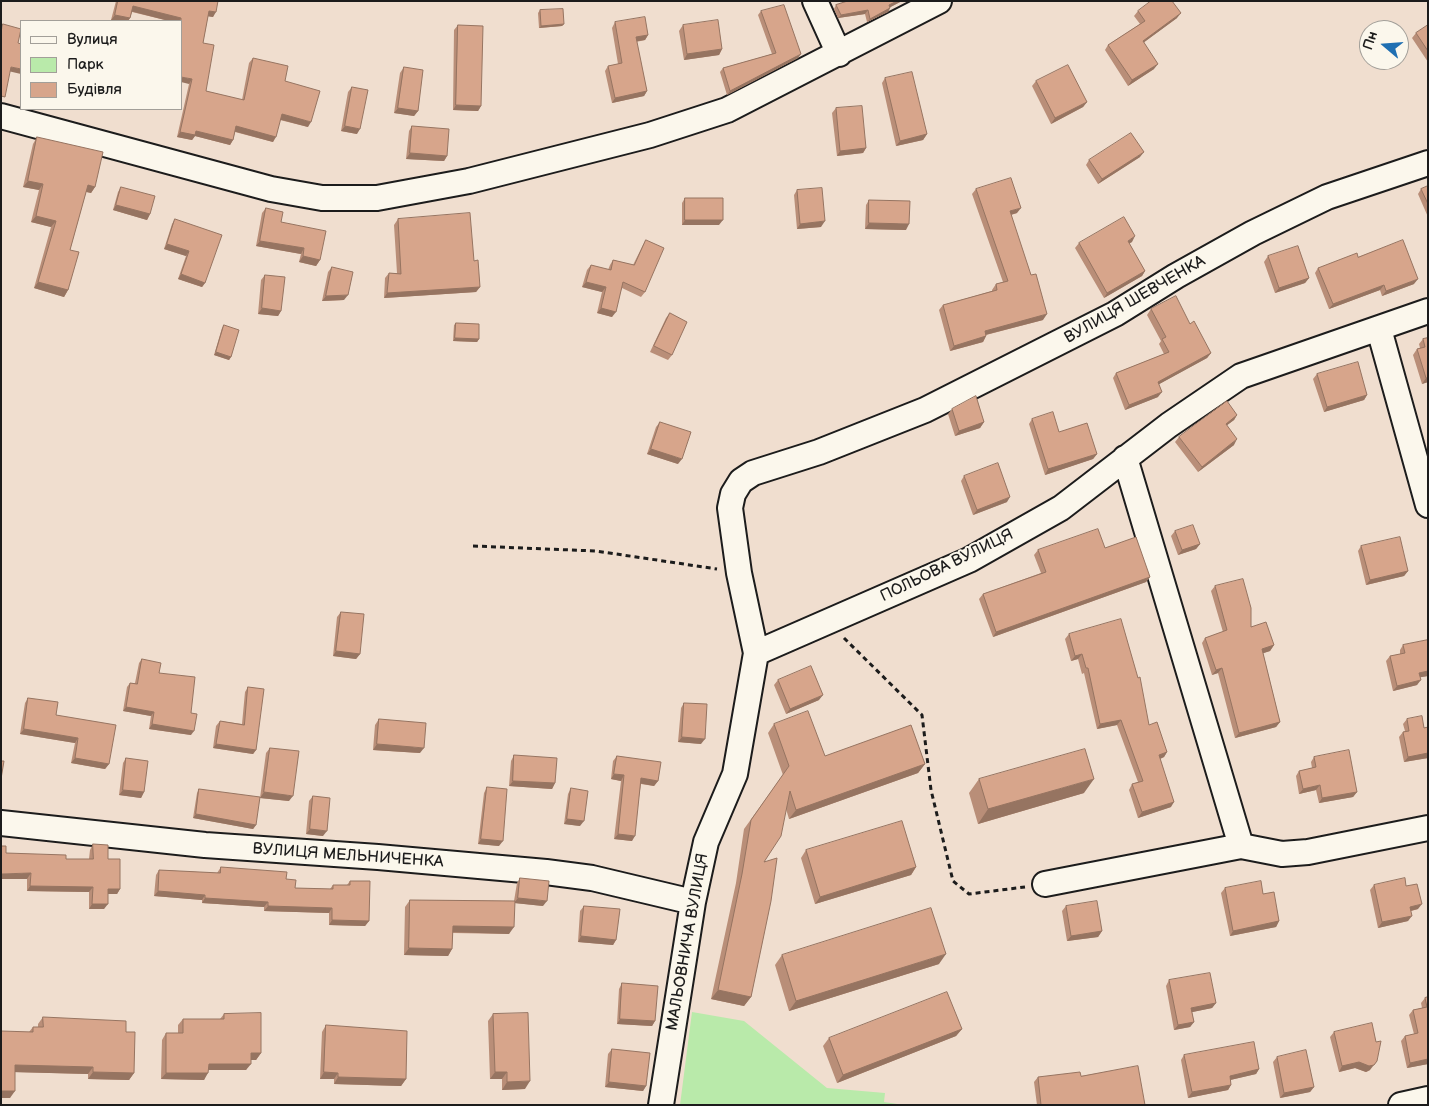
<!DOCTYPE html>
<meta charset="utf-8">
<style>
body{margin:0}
#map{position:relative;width:1429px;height:1106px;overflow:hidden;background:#f0decf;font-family:"Balsamiq Sans",sans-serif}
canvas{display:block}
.frame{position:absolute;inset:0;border:2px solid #1c1c1c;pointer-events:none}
.legend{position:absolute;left:20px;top:20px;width:162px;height:90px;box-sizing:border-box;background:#fbf7ec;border:1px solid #a29f99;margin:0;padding:6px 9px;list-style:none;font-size:15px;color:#1c1c1c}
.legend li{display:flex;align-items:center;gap:10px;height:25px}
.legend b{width:25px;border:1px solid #a29f99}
.north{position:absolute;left:1359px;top:20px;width:50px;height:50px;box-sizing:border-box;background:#fbf7ec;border:1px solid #a29f99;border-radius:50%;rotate:288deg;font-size:14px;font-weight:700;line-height:20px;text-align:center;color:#1c1c1c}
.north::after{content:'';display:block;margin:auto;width:18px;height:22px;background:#1f6fb2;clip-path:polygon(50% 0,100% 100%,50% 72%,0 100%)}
</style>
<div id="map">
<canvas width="1429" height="1106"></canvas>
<div class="frame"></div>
<ul class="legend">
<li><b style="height:6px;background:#fbf7ec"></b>Вулиця</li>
<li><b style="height:14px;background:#b9eaaa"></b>Парк</li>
<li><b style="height:14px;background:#d7a58b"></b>Будівля</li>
</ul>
<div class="north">Пн</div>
</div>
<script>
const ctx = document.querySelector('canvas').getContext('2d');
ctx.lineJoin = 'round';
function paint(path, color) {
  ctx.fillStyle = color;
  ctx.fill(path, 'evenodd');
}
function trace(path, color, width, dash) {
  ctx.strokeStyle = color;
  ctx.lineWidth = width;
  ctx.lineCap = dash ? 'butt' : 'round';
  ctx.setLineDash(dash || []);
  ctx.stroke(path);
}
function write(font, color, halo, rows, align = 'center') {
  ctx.font = font + ' "Balsamiq Sans",sans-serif';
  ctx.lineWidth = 4;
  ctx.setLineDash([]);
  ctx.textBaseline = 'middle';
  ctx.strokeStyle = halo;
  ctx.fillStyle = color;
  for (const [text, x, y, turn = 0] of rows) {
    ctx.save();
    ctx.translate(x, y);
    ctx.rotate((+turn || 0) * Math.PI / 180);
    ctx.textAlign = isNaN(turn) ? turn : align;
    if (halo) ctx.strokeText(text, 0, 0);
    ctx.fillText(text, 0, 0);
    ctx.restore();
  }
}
const green = new Path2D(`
 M692 1012 744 1021 827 1088 885 1093 884 1102 904 1105H680Z`);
const path = new Path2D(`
 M473 546 596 551 717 569
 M844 638 922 715 931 790 953 881 969 894 1025 887`);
const minor = new Path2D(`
 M815 1 839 54
 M1 116 271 189 322 198H377L469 181 650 135 727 110 939 1
 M1379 329 1428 505
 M1125 458 1241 846
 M756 653 969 560 1061 508 1169 425 1241 376 1428 311
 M1 823 205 845 378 857 546 872 592 878 693 902
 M1045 884 1241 846 1282 854 1308 852 1428 828
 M661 1105 693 902 706 842 735 774 756 653 739 573 730 508 733 494 741 481 753 473 819 452 925 410 1115 314 1176 276 1253 233 1327 197 1428 163
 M1401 1105 1428 1099`);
const wall = new Path2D(`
 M116 1H218L213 17 208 16 203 43 206 91 242 100 249 63 253 58 285 81 308 127 280 120 273 142 235 132 233 140 230 145 195 136 192 140 177 137 189 84 181 21H169L132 12 130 18 128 21H118L111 20Z
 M848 1H902L890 7V8L888 12 867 22 865 14 838 18 834 9 836 5Z
 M540 10 564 24 562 26 539 28 538 13Z
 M761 11 798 58 727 95 720 72 723 68 772 54 758 15Z
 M1138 11 1177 18 1144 42 1154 69 1128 86 1105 50 1108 45 1140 24 1134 16Z
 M615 22 648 35 645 40 636 42 647 91 644 96 612 103 605 71 608 66 618 64 612 28Z
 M458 25 481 106 478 111 453 110 454 30Z
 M683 25 722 49 719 55 684 60 679 31Z
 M1428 25V62L1412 38 1416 33Z
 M404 67 418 111 414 116 394 113 400 73Z
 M885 78 927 134 923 140 896 146 882 83Z
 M1036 81 1087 102 1083 107 1051 124 1032 86Z
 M352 87 357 134 341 131 348 92Z
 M836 108 866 148 863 153 837 156 832 113Z
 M412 126 447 156 444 161 406 159 409 131Z
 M37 137 95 187 91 193 86 192 70 250 68 290 64 297 34 288 51 227 31 222 39 190 23 187 33 144Z
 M1140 157 1098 184 1086 165 1089 160Z
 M1428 186V217L1418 194 1421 189Z
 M121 187 150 214 147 220 113 210 118 192Z
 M976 189 1017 213 1011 215 1043 320 986 335V336L983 342 950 351 939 310 943 305 992 291V290L996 284 1003 282 972 194Z
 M797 190 821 227 797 229 794 195Z
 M685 198 719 225H682V203Z
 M869 200 906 230 865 229 866 205Z
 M266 208 281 222 320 260 316 266 299 262 301 254 256 246 262 213Z
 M175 219 205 283 202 287 178 279 186 256 164 249 172 224Z
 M398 219 474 261 480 287 476 292 384 298 385 278 389 273H397L394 225Z
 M646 240 645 292 641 297 622 288 612 317 597 313 602 292 582 287 587 270 591 265 608 270 610 265 613 260 633 265 643 245Z
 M1132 242 1129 243 1145 271 1142 276 1104 298 1075 248 1079 243Z
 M1268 256 1309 278 1305 283 1275 293 1264 262Z
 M1358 257 1414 284 1382 296 1380 290 1329 309 1315 273 1318 268Z
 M332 267 344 300 322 301 328 272Z
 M265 275 281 311 278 316 258 314 261 280Z
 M1151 309 1190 324 1211 353 1207 358 1159 384 1158 397 1125 410 1113 378 1116 373 1164 354 1159 344 1161 341 1147 315Z
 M670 313 672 355 668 360 650 352 666 318Z
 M456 323 479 339 477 342 453 341 454 325Z
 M224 325 231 357 229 360 214 355 222 328Z
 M1428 338V382L1422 384 1413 355 1417 349 1420 348 1419 344 1423 339Z
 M1317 374 1367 395 1364 400 1324 412 1313 379Z
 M952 409 984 422 980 428 955 436 948 414Z
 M1237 415 1234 420 1227 425 1234 445 1198 472 1175 442 1179 437Z
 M1032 419 1059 432 1097 454 1093 459 1045 475 1029 424Z
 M660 422 678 464 647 454 656 427Z
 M964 476 1007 502 973 515 961 481Z
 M1175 531 1200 544 1196 549 1178 555 1171 536Z
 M1361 546 1408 571 1404 576 1366 585 1358 551Z
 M1105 548 1150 577 1146 582 993 637 979 599 983 594 1041 573 1034 555 1038 550Z
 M1215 586 1251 627 1274 645 1270 651 1263 653 1280 722 1276 727 1235 738 1218 673 1212 675 1202 643 1205 638 1223 632 1211 591Z
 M341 612 360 654 356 659 333 656 337 617Z
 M1069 634 1149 725 1167 752 1164 757 1160 759 1171 807 1138 818 1129 790 1132 784 1138 782 1117 725 1097 729 1084 673 1082 674 1078 659 1071 661 1065 639Z
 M1428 640V676L1420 677 1417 685 1393 691 1386 661 1390 656 1400 654V650L1403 645Z
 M142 659 159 673 191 713V735L149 729 151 716 123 711 127 687 130 683H135L139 663Z
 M778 680 819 700 786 714 774 685Z
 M248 687 256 750 253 754 213 748 216 726 220 721 242 724 245 692Z
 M28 698 56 715 109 764 105 769 71 763 75 743 20 734 25 703Z
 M684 703 701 744 678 742 681 708Z
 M379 719 420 753 373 750 375 725Z
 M1407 719 1424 728 1428 727V758L1404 762 1399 737 1403 732 1405 731 1403 724Z
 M774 724 825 756 925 764 918 773 789 819 786 809 764 862 751 997 744 1006 711 999 736 883 744 829 783 775 768 733Z
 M270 748 289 801 260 798 266 753Z
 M514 755 555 783 552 789 509 786 511 761Z
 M617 756 658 781 654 786 641 784 632 841 614 839 621 781 611 779 613 761Z
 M1314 757 1357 792 1353 797 1319 803 1316 790 1299 794 1296 776 1299 771 1312 768 1311 762Z
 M126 758 144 792 141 798 119 795 123 763Z
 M979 779 1084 793 978 824 969 793Z
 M487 787 499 846 478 844 484 793Z
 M571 788 580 826 564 824 568 794Z
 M199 789 256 825 253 829 193 818 197 793Z
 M313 796 323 836 306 834 309 801Z
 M93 844 108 859 120 889 117 894H108L104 909H89V892L27 891V879L6 853 66 859H89L90 850Z
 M806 850 916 867 911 875 815 904 801 858Z
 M221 867 286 879 295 888 330 889 333 885H347L350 881 369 921 365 926 329 925V913L264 911V907L202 903V900L154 896 156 875 159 870 217 873Z
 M520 878 543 906 515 903 509 934 453 933 452 949 448 956 404 955 405 907 410 900 514 901 517 883Z
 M1374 885 1406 886 1418 909 1411 911 1408 921 1378 928 1370 890Z
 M1225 888 1263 894 1279 921 1276 927 1230 936 1221 893Z
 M584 906 616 940 613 945 578 942 580 911Z
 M1066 906 1102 931 1098 937 1067 941 1062 911Z
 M782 955 939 964 789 1011 775 965Z
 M1169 980 1216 1003 1212 1008 1192 1012 1194 1022 1190 1027 1174 1030 1166 986Z
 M622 983 655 1021 652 1026 617 1024 619 989Z
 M1428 997V1064L1407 1068 1401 1041 1405 1036 1414 1034 1409 1015 1413 1010 1422 1008 1421 1003 1425 998Z
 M224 1014 261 1053 256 1060H251L246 1070H208L204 1080 161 1079 162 1040 166 1033H178V1025L183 1019H220Z
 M493 1014 525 1089 502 1090V1079H490L488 1021Z
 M43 1017 126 1032 134 1073 129 1080 88 1079V1074L15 1072 10 1098H1L29 1032 33 1027H38V1024Z
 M326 1025 406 1079 401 1086 334 1084V1079H320L322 1032Z
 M962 1029 956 1036 837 1083 823 1046 829 1038Z
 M1334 1032 1370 1070 1366 1072 1355 1068 1339 1072 1330 1037Z
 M612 1049 646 1086 643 1091 605 1087 608 1054Z
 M1184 1055 1259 1069 1256 1074 1230 1080 1231 1085 1228 1090 1188 1098 1181 1060Z
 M1277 1057 1314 1087 1310 1092 1280 1098 1273 1062Z
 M1081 1076 1145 1105H1037L1034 1082 1038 1077Z`);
const shadedWall = new Path2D(`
 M897 1H902L887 9 889 5Z
 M133 6 181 18 179 21H169L130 11Z
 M890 8 888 12 867 22 870 19Z
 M868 10 865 14 838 18 841 15Z
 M209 11 216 12 213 17 206 16Z
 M1181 13 1177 18 1139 46 1143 41Z
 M115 15 130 18 128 21H118L111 20Z
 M564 24 562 26 539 28 541 26Z
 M648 35 645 40 632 42 636 37Z
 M722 49 719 55 684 60 687 54Z
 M801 54 798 58 727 95 730 91Z
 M1158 64 1154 69 1128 86 1132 80Z
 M11 67 21 69V74L8 71Z
 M181 77 192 79 189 84 181 82Z
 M647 91 644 96 612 103 615 98Z
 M1087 102 1083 107 1051 124 1055 118Z
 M456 105 481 106 478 111 453 110Z
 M398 108 418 111 414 116 394 113Z
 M282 114 311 122 308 127 278 119Z
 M236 126 276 137 273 142 233 131Z
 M345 126 360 129 357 134 341 131Z
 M196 131 233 140 230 145 195 136 192 140 177 137 180 132Z
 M927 134 923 140 896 146 900 141Z
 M866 148 863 153 837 156 840 151Z
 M1144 152 1140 157 1098 184 1102 179Z
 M410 153 447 156 444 161 406 159Z
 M28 181 43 184 39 190 23 187Z
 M88 185 95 187 91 193 83 191Z
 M116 205 150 214 147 220 113 210Z
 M1021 208 1017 213 1006 216 1010 211Z
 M36 216 56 221 51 227 31 222Z
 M685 220H723L719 225H682Z
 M825 221 821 227 797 229 800 224Z
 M869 223 909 224 906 230 865 229Z
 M1135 236 1132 242 1125 246 1128 241Z
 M260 241 304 248 301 254 256 246Z
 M167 244 189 251 186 256 164 249Z
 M303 256 320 260 316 266 299 262Z
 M1145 271 1142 276 1104 298 1107 293Z
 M181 274 205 283 202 287 178 279Z
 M1309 278 1305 283 1275 293 1279 288Z
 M1418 279 1414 284 1382 296 1386 291Z
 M38 282 68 290 64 297 34 288Z
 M586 282 606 287 602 292 582 287Z
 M1384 285 1380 290 1329 309 1333 304Z
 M480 287 476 292 384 298 387 293Z
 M348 295 344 300 322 301 326 296Z
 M262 308 281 311 278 316 258 314Z
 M601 308 616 312 612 317 597 313Z
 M1047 314 1043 320 981 336 985 331Z
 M986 336 983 342 950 351 954 346Z
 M455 338 479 339 477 342 453 341Z
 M216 352 231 357 229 360 214 355Z
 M1211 353 1207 358 1154 387 1158 382Z
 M1426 378H1428V382L1422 384Z
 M1162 392 1158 397 1125 410 1129 405Z
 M1367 395 1364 400 1324 412 1327 407Z
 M1237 415 1234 420 1222 429 1226 424Z
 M984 422 980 428 955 436 959 431Z
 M1237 439 1234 445 1198 472 1202 467Z
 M651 449 682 459 678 464 647 454Z
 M1097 454 1093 459 1045 475 1048 469Z
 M1010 497 1007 502 973 515 977 510Z
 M1200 544 1196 549 1178 555 1182 550Z
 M1408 571 1404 576 1366 585 1370 580Z
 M1150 577 1146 582 993 637 996 632Z
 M1274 645 1270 651 1258 655 1262 649Z
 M336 651 360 654 356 659 333 656Z
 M1082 654 1078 659 1071 661 1075 656Z
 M1222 668 1218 673 1212 675 1216 670Z
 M1428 671V676L1416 678 1419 673Z
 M1421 680 1417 685 1393 691 1397 686Z
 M823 695 819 700 786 714 790 709Z
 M126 707 154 712 151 716 123 711Z
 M1121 720 1117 725 1097 729 1100 724Z
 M1280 722 1276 727 1235 738 1239 733Z
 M152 724 194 731 191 735 149 729Z
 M24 729 78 738 75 743 20 734Z
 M682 737 705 739 701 744 678 742Z
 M216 744 256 750 253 754 213 748Z
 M377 744 424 748 420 753 373 750Z
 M1167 752 1164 757 1155 761 1159 755Z
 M1428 753V758L1404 762 1408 757Z
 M75 758 109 764 105 769 71 763Z
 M925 764 918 773 789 819 796 810Z
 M614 774 624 775 621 781 611 779Z
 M641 778 658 781 654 786 638 783Z
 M1094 779 1084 793 978 824 988 809Z
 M513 781 555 783 552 789 509 786Z
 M1320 785 1316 790 1299 794 1303 789Z
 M123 790 144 792 141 798 119 795Z
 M264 792 293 796 289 801 260 798Z
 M1357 792 1353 797 1319 803 1322 798Z
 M1174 802 1171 807 1138 818 1142 812Z
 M196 814 256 825 253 829 193 818Z
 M567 819 584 821 580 826 564 824Z
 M310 829 327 831 323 836 306 834Z
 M618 834 635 836 632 841 614 839Z
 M481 839 503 841 499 846 478 844Z
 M916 867 911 875 815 904 820 897Z
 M31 873 27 879H1V874Z
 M30 886 93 887 89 892 27 891Z
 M108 889H120L117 894H104Z
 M158 891 205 895 202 900 154 896Z
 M205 898 268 902 264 907 202 903Z
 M518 898 547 901 543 906 514 903Z
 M92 904H108L104 909H89Z
 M1422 904 1418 909 1406 912 1410 907Z
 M268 906 332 908 329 913 264 911Z
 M1412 916 1408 921 1378 928 1382 922Z
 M332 920 369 921 365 926 329 925Z
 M1279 921 1276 927 1230 936 1233 931Z
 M453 926 514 927 509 934 448 932Z
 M1102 931 1098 937 1067 941 1071 936Z
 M581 936 616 940 613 945 578 942Z
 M409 948 452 949 448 956 404 955Z
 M946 954 939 964 789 1011 796 1001Z
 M718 990 751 997 744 1006 711 999Z
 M1216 1003 1212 1008 1188 1013 1191 1008Z
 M620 1019 655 1021 652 1026 617 1024Z
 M1194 1022 1190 1027 1174 1030 1178 1025Z
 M962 1029 956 1036 837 1083 843 1075Z
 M251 1053H261L256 1060H246Z
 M1428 1059V1064L1407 1068 1410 1063Z
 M1377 1061 1370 1070 1366 1072 1355 1068 1339 1072 1342 1066 1359 1062Z
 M209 1064H251L246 1070H204Z
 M15 1065 93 1067 88 1074 10 1072Z
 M1259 1069 1256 1074 1226 1081 1230 1076Z
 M93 1072 134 1073 129 1080 88 1079Z
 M324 1072 338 1073 334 1079H320Z
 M495 1072H507L502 1079H490Z
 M166 1073H208L204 1080 161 1079Z
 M338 1077 406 1079 401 1086 334 1084Z
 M530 1081 525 1089 502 1090 507 1082Z
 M609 1082 646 1086 643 1091 605 1087Z
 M1231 1085 1228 1090 1188 1098 1192 1092Z
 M1314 1087 1310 1092 1280 1098 1284 1093Z
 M1 1091H15L10 1098H1Z`);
const building = new Path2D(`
 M118 1H218L216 12 209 11 203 43 214 45 206 91 244 100 253 58 288 66 285 81 320 91 311 122 282 114 276 137 236 126 233 140 196 131 195 135 180 132 192 79 181 77V18L133 6 130 18 115 15Z
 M848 1H897L889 5 890 8 870 19 868 10 841 15 836 5Z
 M1151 1H1172L1181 13 1143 41 1158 64 1132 80 1108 45 1145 21 1138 11Z
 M784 5 801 54 730 91 723 68 776 53 761 11Z
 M563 9 564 24 541 26 540 10Z
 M645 17 648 35 636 37 647 91 615 98 608 66 622 63 615 22Z
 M718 20 722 49 687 54 683 25Z
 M3 24 21 29 18 43 21 44V69L11 67 5 97 1 96V32Z
 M458 25 483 26 481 106 456 105Z
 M1428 25V51L1416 33Z
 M1068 65 1087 102 1055 118 1036 81Z
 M404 67 423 70 418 111 398 108Z
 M912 72 927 134 900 141 885 78Z
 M352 87 368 90 360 129 345 126Z
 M862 106 866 148 840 151 836 108Z
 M412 126 449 129 447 156 410 153Z
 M1131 133 1144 152 1102 179 1089 160Z
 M37 137 103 152 95 187 88 185 70 250 79 252 68 290 38 282 56 221 36 216 43 184 28 181Z
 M1011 178 1021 208 1010 211 1031 275 1036 274 1047 314 985 331 986 336 954 346 943 305 997 290 996 284 1008 281 976 189Z
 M1428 186V204L1421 189Z
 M121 187 155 196 150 214 116 205Z
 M822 188 825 221 800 224 797 190Z
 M685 198H723V220H685Z
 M869 200 910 201 909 224 869 223Z
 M266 208 283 212 281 222 326 231 320 260 303 256 304 248 260 241Z
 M470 213 474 261 478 260 480 287 387 293 389 273 401 274 398 219Z
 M1124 217 1135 236 1128 241 1145 271 1107 293 1079 243Z
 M175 219 222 235 205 283 181 274 189 251 167 244Z
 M646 240 664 248 645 292 623 282 616 312 601 308 606 287 586 282 591 265 611 270 613 260 634 265Z
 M1403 240 1418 279 1386 291 1384 285 1333 304 1318 268 1357 253 1358 257Z
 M1298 246 1309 278 1279 288 1268 256Z
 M332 267 353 272 348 295 326 296Z
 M265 275 285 277 281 311 262 308Z
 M1176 296 1190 324 1194 321 1211 353 1158 382 1162 392 1129 405 1116 373 1169 352 1162 339 1166 337 1151 309Z
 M670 313 687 322 672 355 654 346Z
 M456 323 479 324V339L455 338Z
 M224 325 239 330 231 357 216 352Z
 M1428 338V378H1426L1417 349 1425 347 1423 339Z
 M1358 362 1367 395 1327 407 1317 374Z
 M976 396 984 422 959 431 952 409Z
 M1227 401 1237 415 1226 424 1237 439 1202 467 1179 437Z
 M1053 412 1059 432 1087 423 1097 454 1048 469 1032 419Z
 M660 422 691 432 682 459 651 449Z
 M998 463 1010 497 977 510 964 476Z
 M1193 525 1200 544 1182 550 1175 531Z
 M1098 529 1105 548 1136 537 1150 577 996 632 983 594 1046 572 1038 550Z
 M1400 537 1408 571 1370 580 1361 546Z
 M1243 579 1251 608V627L1266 622 1274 645 1262 649 1280 722 1239 733 1222 668 1216 670 1205 638 1227 630 1215 586Z
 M341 612 364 614 360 654 336 651Z
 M1121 619 1138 678 1140 677 1149 725 1157 722 1167 752 1159 755 1174 802 1142 812 1132 784 1143 781 1121 720 1100 724 1088 668H1086L1082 654 1075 656 1069 634Z
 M1428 640V671L1419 673 1421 680 1397 686 1390 656 1405 653 1403 645Z
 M142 659 161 663 159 673 195 677 191 713 197 714 194 731 152 724 154 712 126 707 130 683 137 684Z
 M811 666 823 695 790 709 778 680Z
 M248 687 264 689 256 750 216 744 220 721 244 725Z
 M28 698 58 702 56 715 116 725 109 764 75 758 78 738 24 729Z
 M684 703 707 704 705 739 682 737Z
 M808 711 825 756 911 725 925 764 796 810 790 791 781 836 764 862 777 858 771 901 751 997 718 990 742 874 751 820 789 766 774 724Z
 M1422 716 1424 728 1428 727V753L1408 757 1403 732 1409 731 1407 719Z
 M379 719 426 723 424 748 377 744Z
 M270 748 299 751 293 796 264 792Z
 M1085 749 1094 779 988 809 979 779Z
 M1349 750 1357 792 1322 798 1320 785 1303 789 1299 771 1316 767 1314 757Z
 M514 755 557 758 555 783 513 781Z
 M617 756 661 762 658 781 641 778 635 836 618 834 624 775 614 774Z
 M126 758 148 761 144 792 123 790Z
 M1 761H4L1 779Z
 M487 787 507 789 503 841 481 839Z
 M571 788 588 791 584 821 567 819Z
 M199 789 260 797 256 825 196 814Z
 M313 796 330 798 327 831 310 829Z
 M902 821 916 867 820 897 806 850Z
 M93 844 108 845V859H120V889H108V904H92L93 887 30 886 31 873 1 874V846H6V853L66 855V859H93Z
 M221 867 287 872 286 879 296 880 295 888 333 889V885H350V881H370L369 921 332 920V908L268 906V902L205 898V895L158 891 159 870 220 873Z
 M520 878 549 881 547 901 518 898Z
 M1405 878 1406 886 1417 884 1422 904 1410 907 1412 916 1382 922 1374 885Z
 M1261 881 1263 894 1274 892 1279 921 1233 931 1225 888Z
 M410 900 515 901 514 927 453 926 452 949 409 948Z
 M1097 901 1102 931 1071 936 1066 906Z
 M584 906 620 909 616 940 581 936Z
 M931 908 946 954 796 1001 782 955Z
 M1210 973 1216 1003 1191 1008 1194 1022 1178 1025 1169 980Z
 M622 983 658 986 655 1021 620 1019Z
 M947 992 962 1029 843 1075 829 1038Z
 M1428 997V1059L1410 1063 1405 1036 1418 1033 1413 1010 1427 1007 1425 998Z
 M261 1013V1053H251V1064H209L208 1073H166V1033H183V1019H224V1014Z
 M528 1013 530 1081 507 1082V1072H495L493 1014Z
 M43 1017 126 1021V1032H135L134 1073 93 1072V1067L15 1065V1091H1V1031L33 1032V1027H43Z
 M1372 1023 1376 1042 1381 1041 1377 1061 1374 1065 1369 1066 1359 1062 1342 1066 1334 1032Z
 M326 1025 407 1031 406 1079 338 1077V1073L324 1072Z
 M1254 1042 1259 1069 1230 1076 1231 1085 1192 1092 1184 1055Z
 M612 1049 650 1053 646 1086 609 1082Z
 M1306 1050 1314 1087 1284 1093 1277 1057Z
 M1138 1066 1145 1105H1041L1038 1077 1080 1072 1081 1076Z`);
const streetNames = [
 ["ВУЛИЦЯ ШЕВЧЕНКА",1135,300,-30],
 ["ПОЛЬОВА ВУЛИЦЯ",947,566,-26],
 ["ВУЛИЦЯ МЕЛЬНИЧЕНКА",348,856,4],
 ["МАЛЬОВНИЧА ВУЛИЦЯ",688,942,-80]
];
paint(green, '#b9eaaa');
trace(minor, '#1c1c1c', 28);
trace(path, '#1c1c1c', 3, [5, 4]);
trace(minor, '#fbf7ec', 24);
paint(wall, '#b98e78');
paint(shadedWall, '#967461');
paint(building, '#d7a58b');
trace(building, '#967461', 1);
write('16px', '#1c1c1c', '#fbf7ec', streetNames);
</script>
